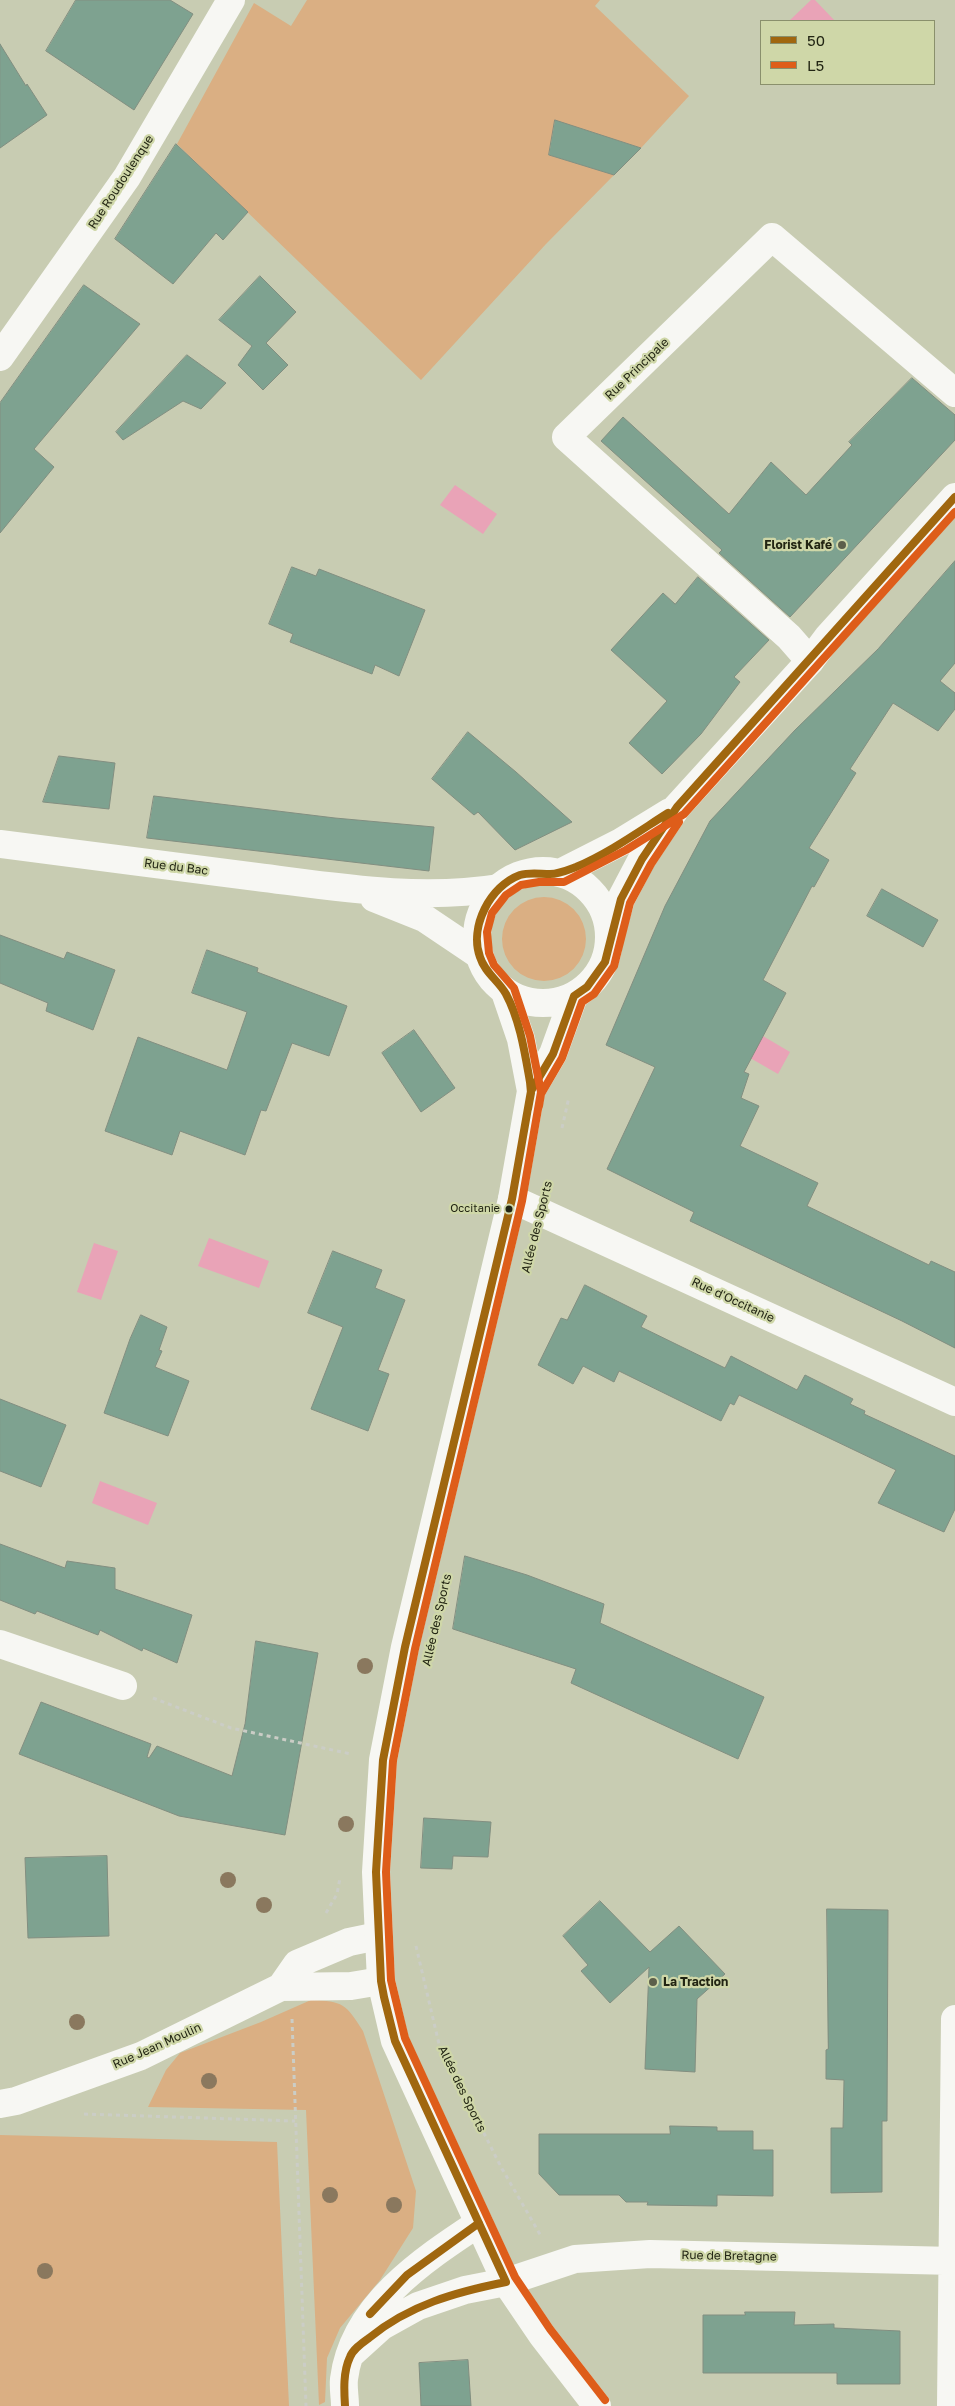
<!DOCTYPE html>
<meta charset="utf-8">
<style>
body{margin:0}
#map{position:relative;width:955px;height:2406px;overflow:hidden;background:#c8ccb2;font-family:"Golos Text",sans-serif}
canvas{display:block}
.legend{position:absolute;left:760px;top:20px;width:175px;height:65px;box-sizing:border-box;background:#cfd7a8;border:1px solid #8a906c;margin:0;padding:6px 9px;list-style:none;font-size:15px;color:#222513}
.legend li{display:flex;align-items:center;gap:10px;height:25px}
.legend b{width:25px;border:1px solid #8a906c}
</style>
<div id="map">
<canvas width="955" height="2406"></canvas>
<ul class="legend">
<li><b style="height:6px;background:#a0670f"></b>50</li>
<li><b style="height:6px;background:#de5d1a"></b>L5</li>
</ul>
</div>
<script>
const ctx = document.querySelector('canvas').getContext('2d');
ctx.lineJoin = 'round';
function paint(path, color) {
  ctx.fillStyle = color;
  ctx.fill(path, 'evenodd');
}
function trace(path, color, width, dash) {
  ctx.strokeStyle = color;
  ctx.lineWidth = width;
  ctx.lineCap = dash ? 'butt' : 'round';
  ctx.setLineDash(dash || []);
  ctx.stroke(path);
}
function write(font, color, halo, rows, align = 'center') {
  ctx.font = font + ' "Golos Text",sans-serif';
  ctx.lineWidth = 4.5;
  ctx.setLineDash([]);
  ctx.textBaseline = 'middle';
  ctx.strokeStyle = halo;
  ctx.fillStyle = color;
  for (const [text, x, y, turn = 0] of rows) {
    ctx.save();
    ctx.translate(x, y);
    ctx.rotate((+turn || 0) * Math.PI / 180);
    ctx.textAlign = isNaN(turn) ? turn : align;
    if (halo) ctx.strokeText(text, 0, 0);
    ctx.fillText(text, 0, 0);
    ctx.restore();
  }
}
const green = new Path2D(`
 M307 0H600L595 6 689 96 641 148 555 121 549 155 614 175 546 244 421 380 177 144 254 3 291 26Z
 M502 939a42 42 0 1 1 84 0a42 42 0 1 1-84 0Z
 M311 2000C343 2001 346 2004 363 2031L416 2191 413 2228 380 2280 340 2328 327 2358 325 2402 319 2405 306 2110 148 2107 166 2070 180 2053 261 2022Z
 M0 2135 277 2142 289 2406H0Z`);
const water = new Path2D(`
 M811 0H815L835 21H789Z
 M455 485 497 514 483 534 440 505Z
 M751 1029 790 1052 778 1074 738 1051Z
 M209 1238 269 1261 259 1288 198 1266Z
 M94 1243 118 1251 101 1300 77 1292Z
 M100 1481 157 1503 148 1525 92 1503Z`);
const building = new Path2D(`
 M76 0H170L193 14 134 110 46 51Z
 M0 44 26 86 27 84 47 115 0 148Z
 M555 120 641 148 614 175 549 155Z
 M176 144 248 212 223 240 216 233 173 284 115 239Z
 M260 276 296 312 266 343 288 365 263 390 238 365 252 346 219 320Z
 M84 285 140 324 34 449 54 467 0 533V403Z
 M187 355 226 383 201 409 183 401 123 440 116 432Z
 M912 378 955 415V440L790 617 719 553 722 550 601 441 623 417 729 514 771 462 806 495 852 445 849 442Z
 M955 561V663L940 681 955 693V709L938 731 893 703 850 769 856 773 809 848 829 860 814 887 812 886 763 980 786 993 744 1072 749 1074 741 1098 759 1106 740 1146 818 1183 807 1206 929 1265 931 1261 955 1272V1348L902 1321 690 1221 694 1212 607 1169 655 1067 606 1045 665 906 710 821 795 730 878 649Z
 M292 567 316 576 319 569 425 610 399 676 375 665 372 674 290 642 293 634 269 624Z
 M698 577 769 640 734 677 740 682 701 734 662 774 629 743 667 701 611 650 663 593 675 604Z
 M468 732 516 772 572 822 515 850 478 812 474 815 432 779Z
 M59 756 115 763 109 809 43 802Z
 M154 796 335 818 434 827 429 871 147 838Z
 M882 889 938 920 923 947 867 916Z
 M0 935 64 959 67 952 115 970 93 1030 46 1011 48 1003 0 983Z
 M207 950 258 968 257 972 347 1006 329 1056 292 1043 266 1111 261 1110 245 1155 180 1131 172 1155 105 1131 138 1037 227 1070 247 1012 192 993Z
 M414 1030 455 1088 421 1112 382 1053Z
 M333 1251 382 1270 375 1288 405 1300 378 1370 389 1374 368 1431 311 1409 343 1327 308 1313Z
 M585 1285 647 1316 641 1327 725 1368 731 1356 797 1390 805 1375 853 1399 850 1404 865 1411 864 1414 955 1456V1509L944 1532 878 1503 896 1470 739 1395 734 1405 730 1403 721 1421 619 1371 614 1382 583 1366 573 1384 538 1365 561 1318 567 1320Z
 M141 1315 167 1327 159 1350 162 1351 155 1367 189 1381 168 1436 104 1413 130 1339Z
 M0 1399 66 1425 41 1487 0 1471Z
 M0 1544 65 1568 67 1561 115 1568V1589L192 1615 177 1663 143 1648 142 1651 100 1630 98 1635 37 1611 35 1614 0 1600Z
 M465 1556 527 1575 604 1604 600 1623 764 1697 738 1759 571 1683 576 1669 453 1629Z
 M256 1641 318 1653 285 1835 179 1816 19 1754 41 1702 151 1744 147 1757 149 1758 157 1746 232 1776 245 1724Z
 M424 1818 491 1822 488 1857 453 1856 452 1869 421 1868Z
 M107 1856 109 1936 28 1938 25 1858Z
 M600 1901 650 1952 679 1926 725 1974 697 1999 695 2072 645 2069 649 1967 610 2003 581 1971 588 1965 563 1936Z
 M827 1909 888 1910 887 2121H882V2192L831 2193V2128H843L844 2080 826 2079V2050L828 2049Z
 M670 2126 717 2127V2131H753V2150H773V2196L717 2195V2206L647 2205 648 2202H626L619 2195H559L539 2174V2134H670Z
 M745 2312H795L794 2325 834 2324V2328L900 2331V2384H837V2373H703V2315H745Z
 M468 2360 471 2406H421L419 2363Z`);
const path = new Path2D(`
 M562 1128 569 1097
 M153 1698 231 1728 351 1754
 M326 1913 337 1894 340 1878
 M416 1946 439 2044 501 2167 541 2236
 M292 2019 306 2406
 M84 2114 295 2121`);
const minor = new Path2D(`
 M0 357 127 177 231 0
 M810 661 789 637 566 437 772 237 955 393
 M0 844C86 855 171 866 257 877 337 887 418 901 499 888
 M374 898 424 918 479 955
 M512 1199 955 1402
 M0 1644 123 1686
 M281 1987 297 1964 349 1942 378 1936
 M0 2104 16 2101 141 2056 281 1987 351 1986 381 1981
 M350 2355 382 2326 418 2306 465 2290 506 2282 575 2259 650 2254 955 2261
 M345 2406C345 2397 343 2388 344 2379 353 2306 423 2260 479 2223
 M951 2406 955 2019`);
const tertiary = new Path2D(`
 M477 937a66 66 0 1 1 132 0a66 66 0 1 1-132 0Z
 M560 873 621 842 670 812
 M609 940 621 899 642 859 677 807 810 661 828 637 955 497
 M505 992 521 1039 531 1091
 M574 996 553 1054 531 1091 512 1199 405 1647 383 1760 376 1872 381 1981 395 2041 506 2282 542 2335 597 2406`);
const bus1 = new Path2D(`
 M528 1109 531 1093 530 1082C525 1054 520 1020 506 994 498 980 485 973 480 957 469 927 490 886 520 875 530 872 540 874 550 874 559 874 568 870 576 867 609 853 638 832 668 813
 M370 2314 407 2275 479 2223
 M345 2406C344 2390 343 2372 350 2357 353 2349 362 2343 369 2338 409 2305 456 2292 506 2282L395 2041 384 1997 381 1981 376 1872 383 1760 405 1647 512 1199 531 1091 553 1054 574 996 587 987 605 962 621 899 642 859 677 807 955 497`);
const bus2 = new Path2D(`
 M539 1106 541 1094 562 1058 582 1002 594 994 614 966 630 903 651 864 679 822
 M605 2400 550 2329 515 2277 405 2038 391 1980 386 1872 393 1761 415 1649 522 1201 541 1092 530 1036 514 988 494 965 489 953 487 932 492 913 506 895 521 885 539 882H564L626 850 684 814 955 512`);
const trees = [
 [365,1666],
 [346,1824],
 [228,1880],
 [264,1905],
 [77,2022],
 [209,2081],
 [330,2195],
 [394,2205],
 [45,2271]
];
const markers = [
 [842,545,5,"#5c5f4b"],
 [509,1209,4.5,"#222513"],
 [653,1982,5,"#5c5f4b"]
];
const busNames = [
 ["Occitanie",500,1209]
];
const streetNames = [
 ["Rue Roudoulenque",121,182,-57],
 ["Rue Principale",637,369,-44],
 ["Rue du Bac",176,867,7],
 ["Allée des Sports",537,1227,-76],
 ["Rue d'Occitanie",733,1300,25],
 ["Allée des Sports",437,1620,-77],
 ["Rue Jean Moulin",157,2046,-24],
 ["Allée des Sports",462,2089,64],
 ["Rue de Bretagne",729,2256,1]
];
const poiNames = [
 ["Florist Kafé",832,545],
 ["La Traction",663,1982,"left"]
];
paint(green, '#daaf83');
paint(water, '#e9a3b7');
paint(building, '#7ea290');
trace(building, '#828e80', 1);
trace(path, '#cbcdc6', 3, [4, 4]);
trace(minor, '#f7f7f3', 28);
trace(tertiary, '#f7f7f3', 28);
trace(bus1, '#a0670f', 8);
trace(bus2, '#de5d1a', 8);
ctx.fillStyle = '#8a785e';
for (const [x, y] of trees) {
  ctx.beginPath();
  ctx.arc(x, y, 8, 0, 2 * Math.PI);
  ctx.fill();
}
for (const [x, y, r, color] of markers) {
  const dot = new Path2D();
  dot.arc(x, y, r, 0, 2 * Math.PI);
  ctx.fillStyle = color;
  ctx.fill(dot);
  trace(dot, '#cfd7a8', 2);
}
write('11px', '#222513', '#cfd7a8', busNames, 'right');
write('12px', '#222513', '#cfd7a8', streetNames);
write('bold 12px', '#222513', '#cfd7a8', poiNames, 'right');
</script>
